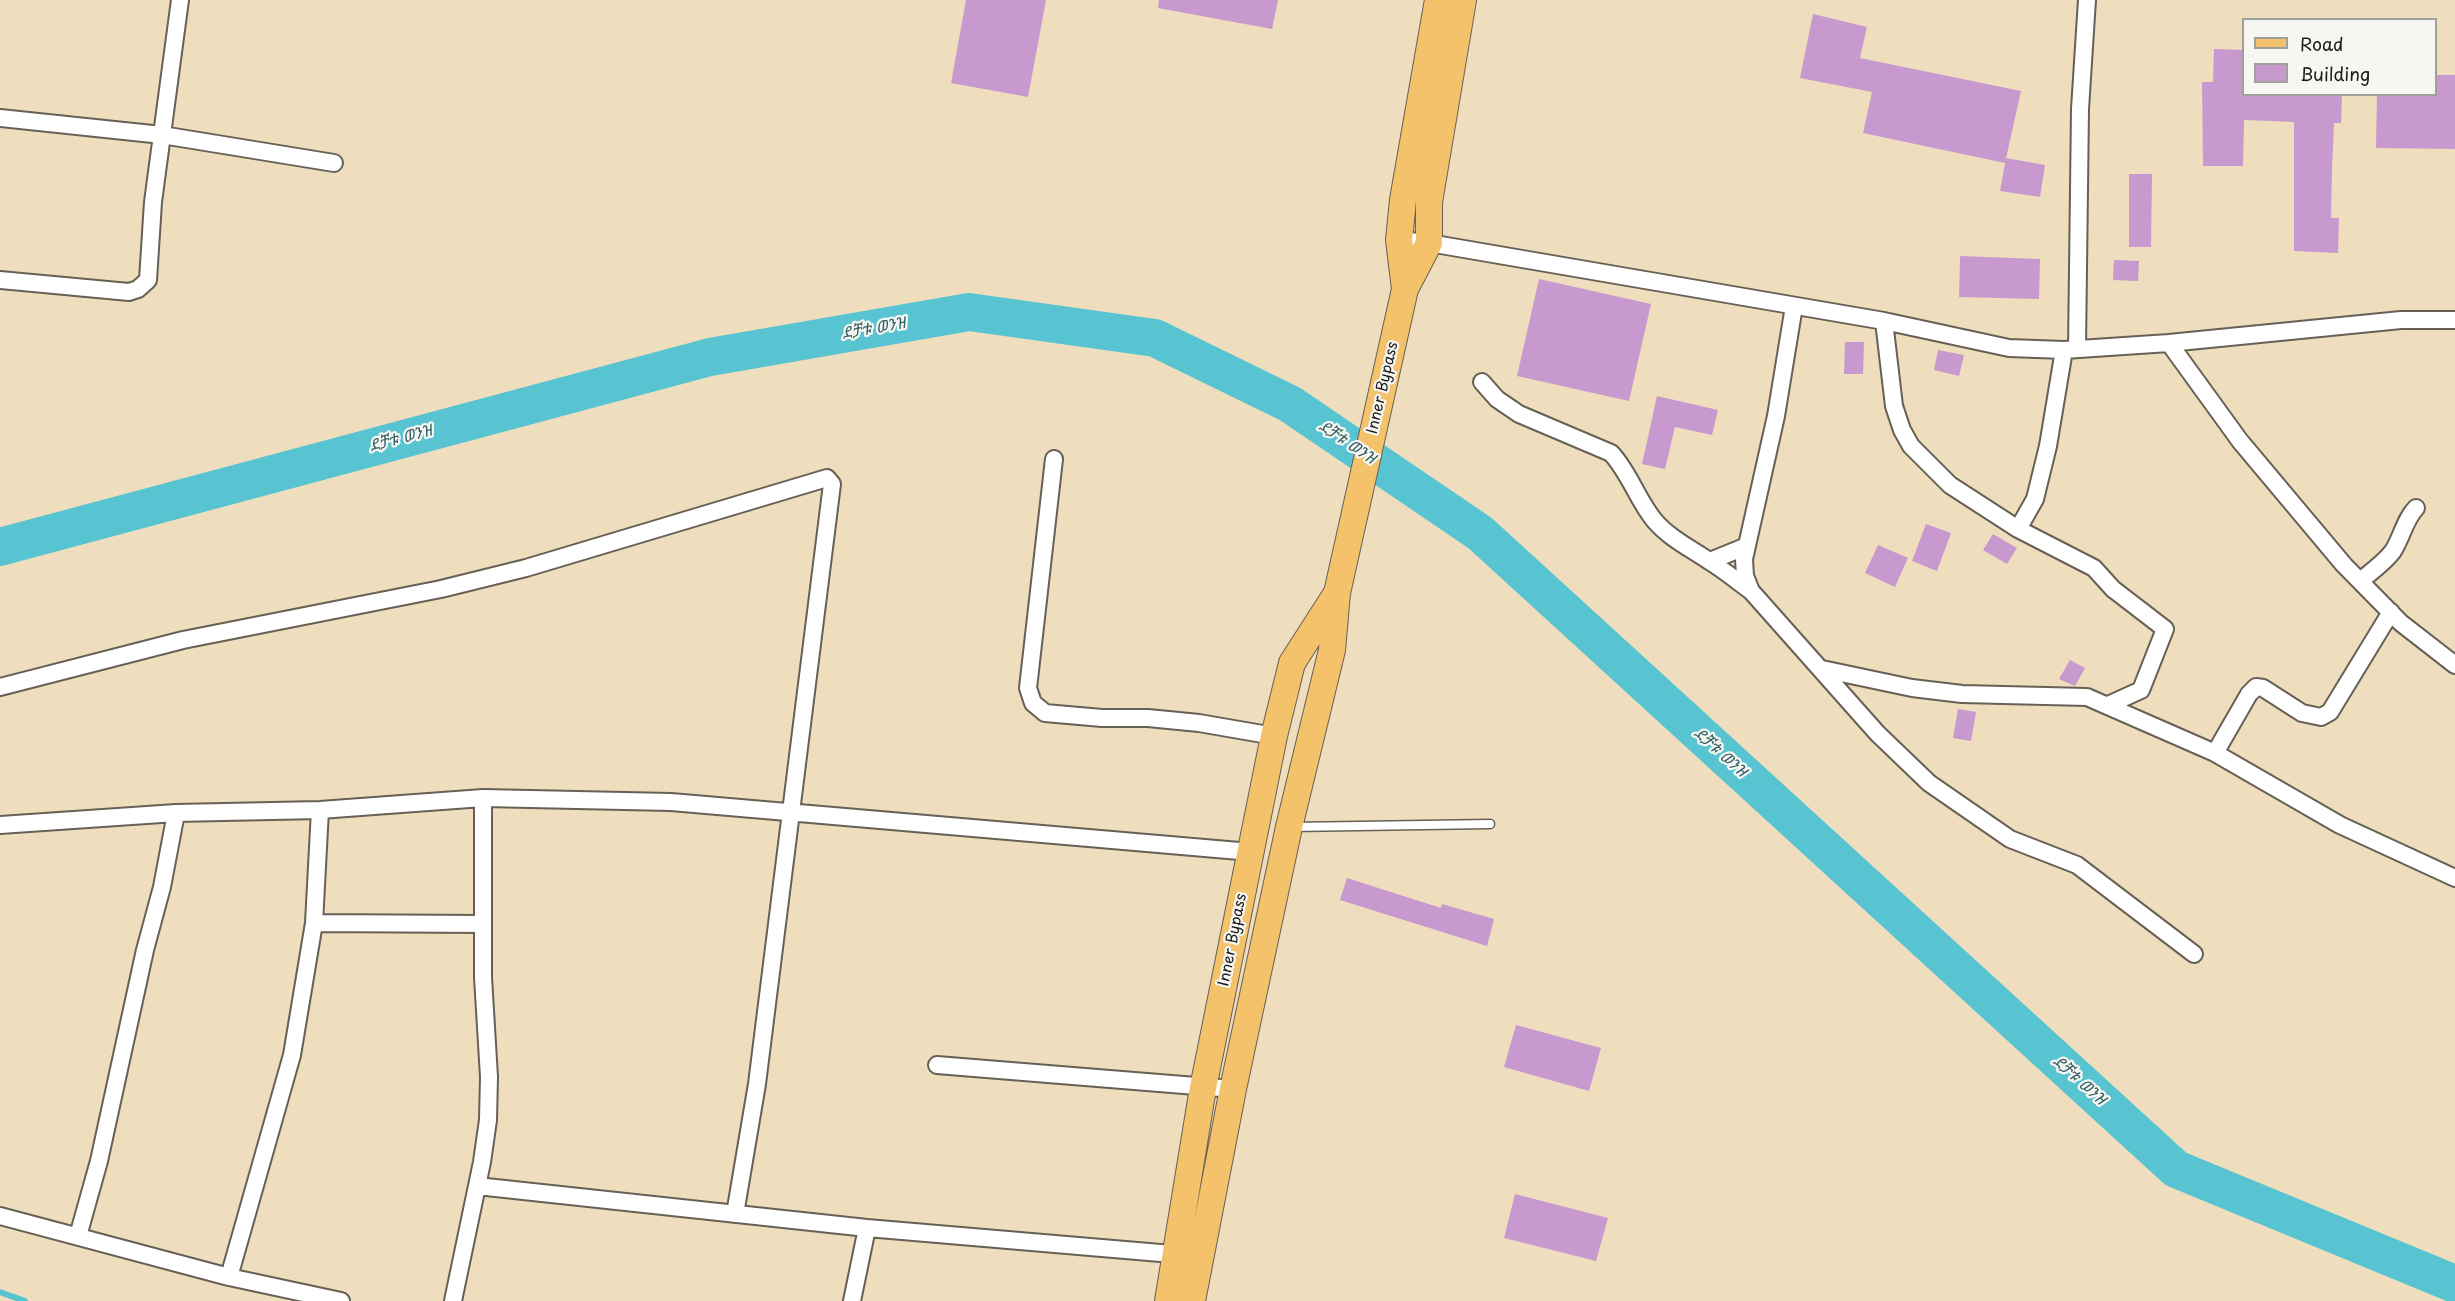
<!DOCTYPE html>
<meta charset="utf-8">
<style>
body{margin:0}
#map{position:relative;width:2455px;height:1301px;overflow:hidden;background:#efdebe;font-family:"Playpen Sans",sans-serif}
canvas{display:block}
.legend{position:absolute;left:2242px;top:18px;width:195px;height:78px;box-sizing:border-box;background:#f6f6f2;border:2px solid #9f9f9c;margin:0;padding:8px 10px;list-style:none;font-size:18px;color:#1c1c1c}
.legend li{display:flex;align-items:center;gap:12px;height:30px}
.legend b{width:30px;border:2px solid #9f9f9c}
</style>
<div id="map">
<canvas width="2455" height="1301"></canvas>
<ul class="legend">
<li><b style="height:8px;background:#f4c26a"></b>Road</li>
<li><b style="height:16px;background:#c799ce"></b>Building</li>
</ul>
</div>
<script>
const ctx = document.querySelector('canvas').getContext('2d');
ctx.lineJoin = 'round';
function trace(path, color, width, dash) {
  ctx.strokeStyle = color;
  ctx.lineWidth = width;
  ctx.lineCap = dash ? 'butt' : 'round';
  ctx.setLineDash(dash || []);
  ctx.stroke(path);
}
function paint(path, color) {
  ctx.fillStyle = color;
  ctx.fill(path, 'evenodd');
}
function write(font, color, halo, rows, align = 'center') {
  ctx.font = font + ' "Playpen Sans","Noto Sans Ethiopic",sans-serif';
  ctx.lineWidth = 4.5;
  ctx.setLineDash([]);
  ctx.textBaseline = 'middle';
  ctx.strokeStyle = halo;
  ctx.fillStyle = color;
  for (const [text, x, y, turn = 0] of rows) {
    ctx.save();
    ctx.translate(x, y);
    ctx.rotate((+turn || 0) * Math.PI / 180);
    ctx.textAlign = isNaN(turn) ? turn : align;
    if (halo) ctx.strokeText(text, 0, 0);
    ctx.fillText(text, 0, 0);
    ctx.restore();
  }
}
const stream = new Path2D(`
 M0 1292 25 1301`);
const river = new Path2D(`
 M0 547 710 357 969 312 1155 338 1290 404 1480 533 2176 1169 2455 1284`);
const building = new Path2D(`
 M966 0H1046L1028 97 951 83Z
 M1159 0H1278L1272 29 1158 8Z
 M1813 14 1867 27 1860 58 2021 91 2005 163 1863 133 1872 92 1800 78Z
 M2214 49 2244 50V94H2342L2341 123H2334L2332 169 2331 218H2339L2338 253 2294 251V122L2244 120 2243 166H2203L2202 82H2213Z
 M2436 75H2455V149L2376 148 2377 94H2436Z
 M2006 158 2045 165 2040 197 2000 191Z
 M2129 174H2152L2151 247H2129Z
 M1960 256 2040 259 2039 299 1959 297Z
 M2114 260 2139 261 2138 281 2113 280Z
 M1539 279 1651 304 1629 401 1517 376Z
 M1845 342H1864L1863 374H1844Z
 M1938 350 1964 355 1959 376 1934 370Z
 M1657 396 1718 410 1712 435 1675 427 1665 469 1642 464Z
 M1926 524 1951 533 1937 571 1912 561Z
 M1993 534 2017 548 2007 564 1983 550Z
 M1878 545 1908 558 1895 587 1865 573Z
 M2070 660 2085 668 2075 686 2059 679Z
 M1958 709 1976 712 1971 741 1953 738Z
 M1347 878 1441 908 1442 904 1494 919 1487 946 1340 900Z
 M1516 1025 1601 1048 1589 1091 1504 1067Z
 M1515 1194 1608 1218 1596 1261 1504 1238Z`);
const service = new Path2D(`
 M1292 827 1490 824`);
const minor = new Path2D(`
 M0 118 162 135 334 163
 M1399 240 1429 243 1884 321 2009 348 2064 350 2169 343 2401 320H2455
 M0 280 129 292 138 289 148 280 153 202 180 0
 M1794 306 1776 416 1744 559 1745 576 1751 591 1877 733 1929 783 2010 839 2077 865 2194 954
 M1884 321 1894 406 1902 430 1911 446 1950 485 2018 529
 M2169 343 2240 441 2344 565 2401 623 2455 665
 M2077 349 2080 109 2087 0
 M2064 350 2048 446 2035 499 2018 529 2094 568 2113 589 2165 629 2141 690 2108 705
 M1482 382 1497 399 1519 414 1611 453C1629 472 1637 499 1654 520 1669 538 1690 548 1709 561 1724 570 1737 581 1751 591
 M1054 459 1028 688 1033 703 1045 713 1102 718H1148L1199 723 1274 736
 M1710 561 1747 546
 M2360 581C2371 572 2385 562 2393 551 2402 537 2405 519 2416 508
 M1822 669 1912 688 1962 694 2087 697 2215 753 2340 825 2455 878
 M0 687 183 640 441 589 526 568 827 478 832 484 757 1084 735 1214
 M2215 753 2249 694 2256 687 2263 688 2302 713 2321 717 2330 712 2391 612
 M0 825 176 813 320 810 483 798 671 802 1251 852
 M314 923 483 924
 M937 1065 1233 1089
 M477 1186 867 1228 1184 1255
 M0 1216 229 1277 341 1301
 M78 1236 99 1161 145 950 162 887 176 813
 M229 1277 292 1055 314 923 320 810
 M453 1301 482 1162 488 1120 489 1077 483 977V798
 M852 1301 867 1228`);
const primary = new Path2D(`
 M1405 289 1399 240 1403 200 1438 0
 M1168 1301 1203 1088 1274 736 1292 663 1335 596
 M1192 1301 1233 1089 1289 827 1332 650 1337 593 1405 289 1429 243V202L1463 0`);
const streetNames = [
 ["Inner Bypass",1383,388,-77],
 ["Inner Bypass",1233,940,-79]
];
const waterNames = [
 ["ደቻቱ ወንዝ",874,329,-10],
 ["ደቻቱ ወንዝ",401,439,-15],
 ["ደቻቱ ወንዝ",1347,443,34],
 ["ደቻቱ ወንዝ",1720,753,42],
 ["ደቻቱ ወንዝ",2079,1081,42]
];
trace(stream, '#58c4d2', 6);
trace(river, '#58c4d2', 38);
paint(building, '#c799ce');
trace(service, '#666055', 11);
trace(minor, '#666055', 20);
trace(primary, '#666055', 28);
trace(service, '#fff', 8);
trace(minor, '#fff', 16);
trace(primary, '#f4c26a', 26);
write('15px', '#1c1c1c', '#f6f6f2', streetNames);
write('italic 16px', '#345f65', '#f6f6f2', waterNames);
</script>
